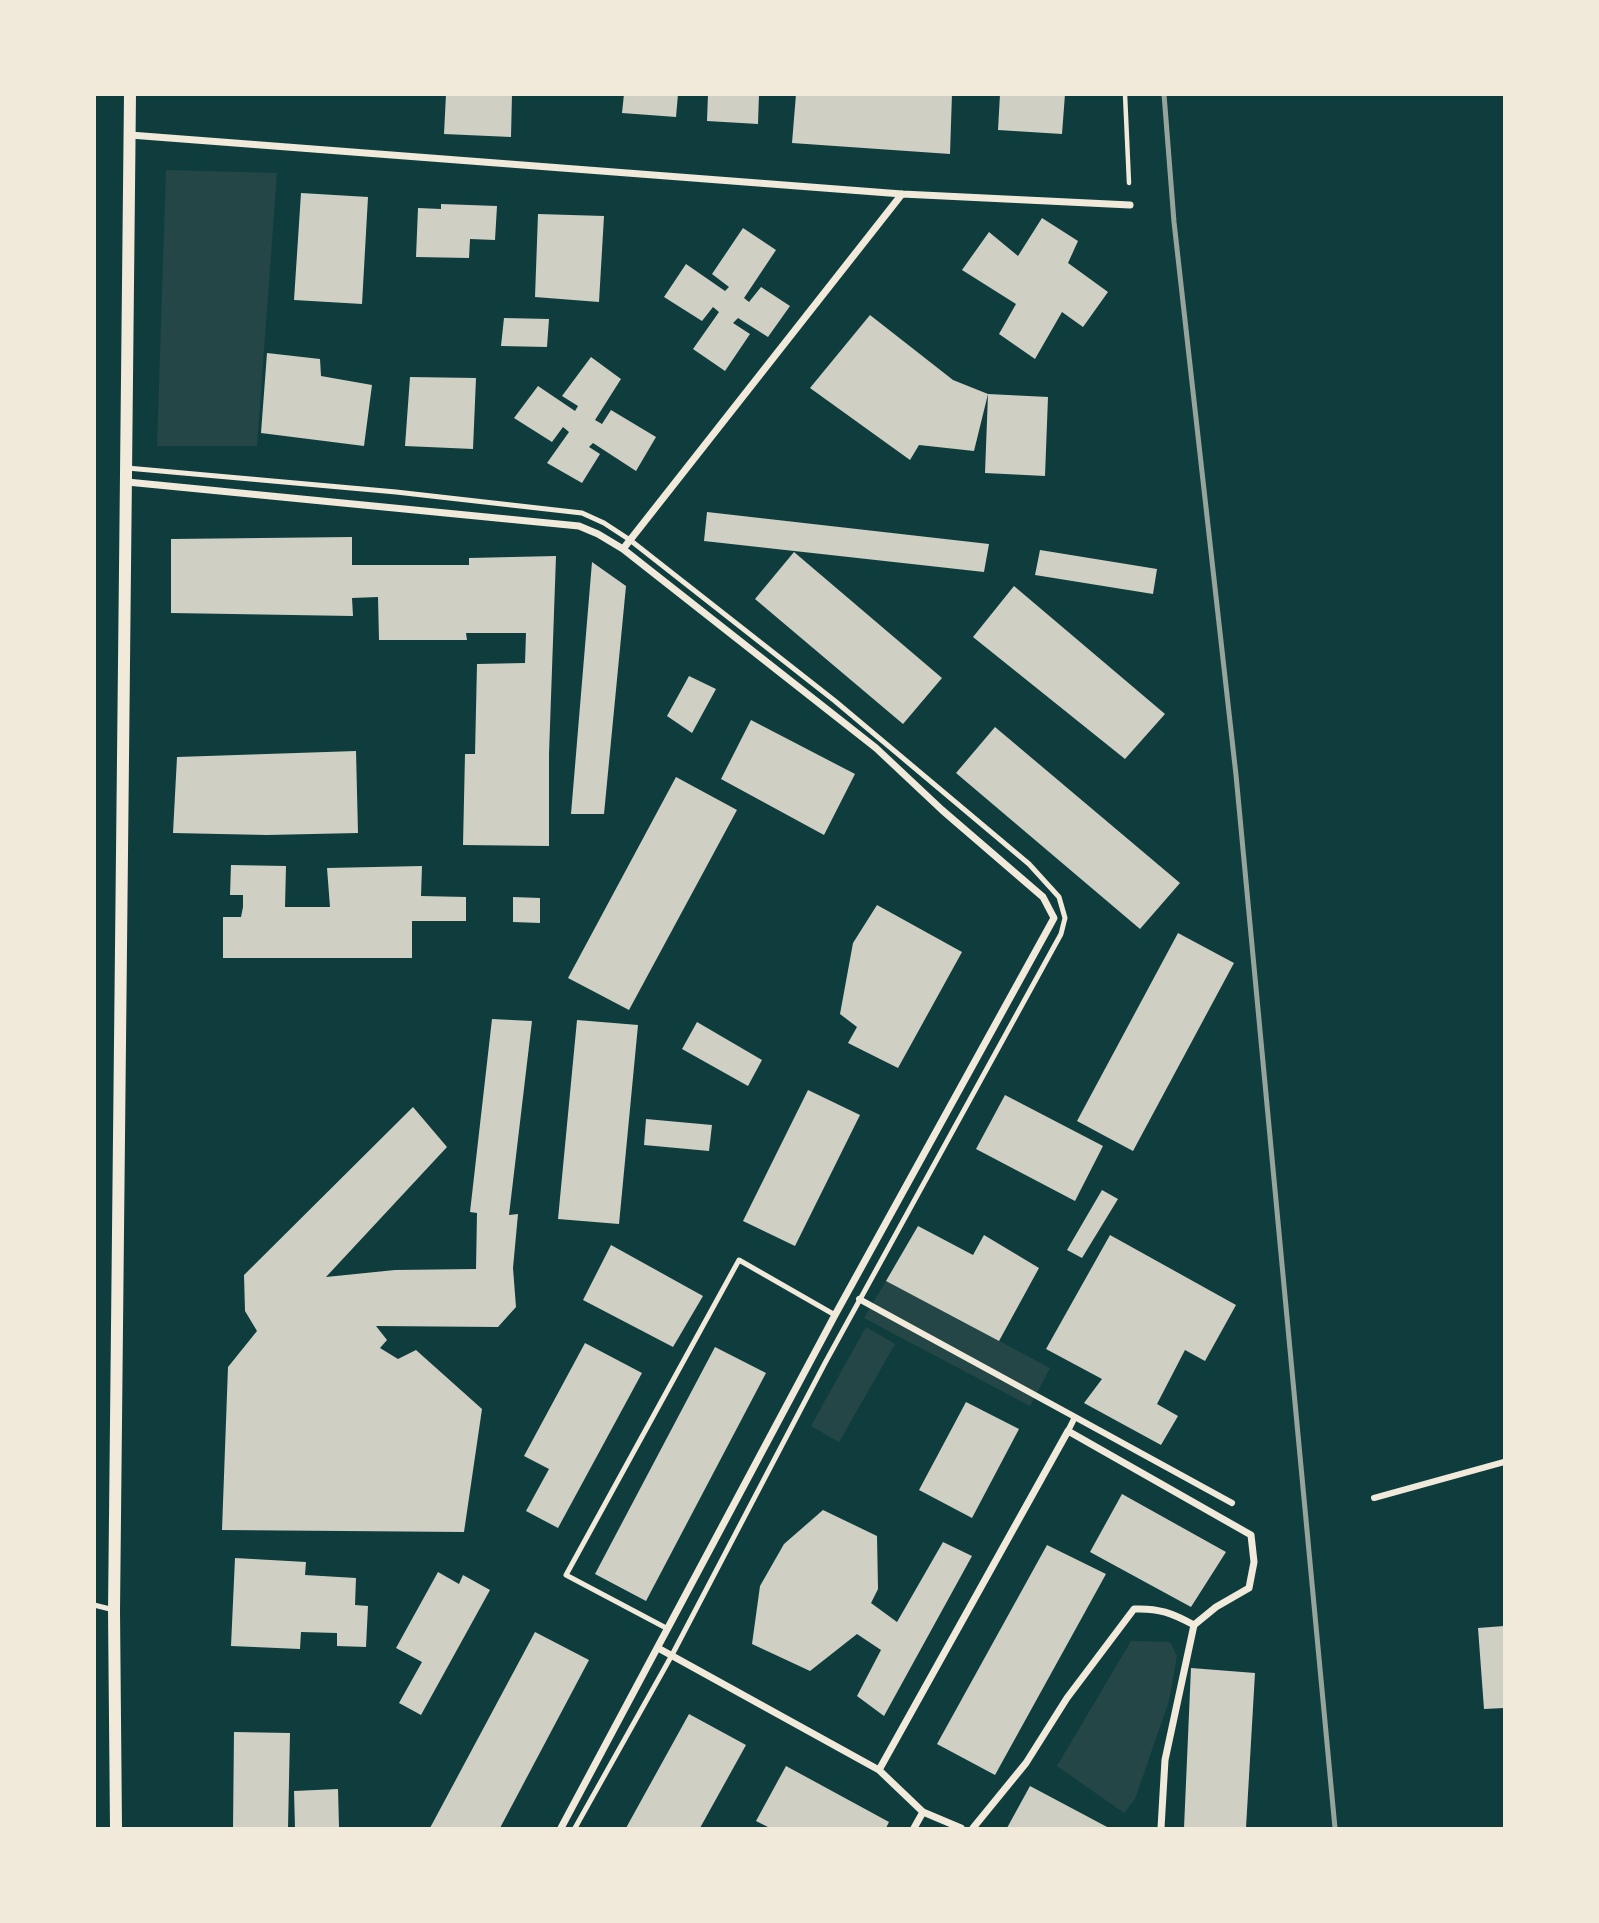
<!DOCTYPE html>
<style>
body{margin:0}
#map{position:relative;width:1599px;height:1923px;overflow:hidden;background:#0f3d3e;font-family:Spectral,serif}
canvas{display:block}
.frame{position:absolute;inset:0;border:96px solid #f1e9da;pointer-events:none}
</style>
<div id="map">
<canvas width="1599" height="1923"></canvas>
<div class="frame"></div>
</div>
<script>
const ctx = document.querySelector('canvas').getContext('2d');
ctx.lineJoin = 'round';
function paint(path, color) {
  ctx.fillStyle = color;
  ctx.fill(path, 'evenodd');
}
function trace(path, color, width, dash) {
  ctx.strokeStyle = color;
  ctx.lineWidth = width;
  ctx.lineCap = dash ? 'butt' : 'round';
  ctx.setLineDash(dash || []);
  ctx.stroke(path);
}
const green = new Path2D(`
 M166 170 277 173 257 446H157Z
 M886 1281 1050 1368 1030 1406 864 1318Z
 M866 1327 895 1344 839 1442 811 1426Z
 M1131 1641 1170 1642 1177 1656 1169 1701 1135 1799 1124 1813 1057 1766Z`);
const building = new Path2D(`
 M446 94H512L511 137 444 134Z
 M624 94H678L676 117 622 113Z
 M708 94H759L758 124 707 121Z
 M796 94H952L950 154 792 143Z
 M1000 94H1065L1062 134 998 130Z
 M301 193 368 197 362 304 294 300Z
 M441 204 497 206 495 240 470 239 469 258 416 257 418 208 441 209Z
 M538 214 604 216 599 302 535 297Z
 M1042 218 1078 241 1068 263 1108 292 1083 327 1062 312 1035 359 999 334 1016 304 962 270 989 232 1018 256Z
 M743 228 776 250 744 298 749 302 761 287 790 306 768 337 738 318 733 323 750 334 725 371 693 349 719 312 713 307 702 321 664 297 686 264 725 291 729 287 712 274Z
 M870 315 953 380 988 394 1048 397 1045 476 985 473 988 394 974 451 919 445 910 460 810 388Z
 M504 318 549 319 547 347 501 346Z
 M267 353 320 359 321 376 372 385 364 446 261 433Z
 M591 357 621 379 595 420 602 424 611 410 656 437 636 471 593 443 589 447 600 454 582 483 547 463 569 432 563 427 552 442 514 418 538 386 575 411 578 406 562 396Z
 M410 377 476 378 473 449 405 446Z
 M707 512 989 544 984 572 704 541Z
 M352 537V565H469V558L556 556 549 754V846L463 845 465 754H475L477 664 525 663 526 633H466L467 640H379L378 597 352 598 353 616 171 613V539Z
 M1040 550 1157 569 1153 594 1035 575Z
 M794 552 942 678 903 724 755 599Z
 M592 562 626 586 604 814H571Z
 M1014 586 1165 714 1125 759 973 637Z
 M689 676 716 689 692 733 667 716Z
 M751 720 855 774 824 835 721 779Z
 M995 727 1180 883 1140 929 956 773Z
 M356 751 358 833 267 835 173 833 177 757Z
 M676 777 737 810 629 1010 568 978Z
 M231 865 286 866 285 907H330L327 868 422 866 421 896 466 897V921H412V958H223V917H241L243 907V895H230Z
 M513 897 540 898V923L513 922Z
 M877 905 962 952 898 1068 848 1043 857 1027 840 1014 853 943Z
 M1178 933 1234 963 1133 1151 1077 1121Z
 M492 1019 532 1021 509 1215 518 1214 513 1268 516 1307 498 1327 376 1326 387 1340 380 1348 398 1359 416 1350 482 1409 464 1532 222 1530 228 1367 257 1331 245 1311 244 1275 413 1107 447 1147 326 1277 395 1270 476 1269 477 1213 470 1212Z
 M577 1020 638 1025 619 1224 558 1219Z
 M697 1022 762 1060 748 1086 682 1049Z
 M808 1090 860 1115 795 1246 743 1221Z
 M1005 1095 1103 1146 1075 1201 976 1149Z
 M646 1119 712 1125 709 1151 644 1145Z
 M1102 1190 1118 1199 1082 1258 1067 1250Z
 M918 1226 973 1255 984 1235 1039 1268 999 1341 886 1281Z
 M1110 1235 1236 1305 1205 1361 1185 1350 1157 1404 1178 1416 1161 1445 1084 1403 1102 1379 1046 1349Z
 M611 1245 703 1296 673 1347 583 1300Z
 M585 1343 642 1373 558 1528 526 1511 549 1469 524 1456Z
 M715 1347 766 1373 646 1601 595 1574Z
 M966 1402 1019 1429 972 1518 919 1490Z
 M1122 1494 1226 1552 1191 1607 1090 1552Z
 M823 1510 877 1536 878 1589 871 1603 897 1622 943 1542 972 1556 884 1716 857 1696 881 1650 857 1634 810 1671 752 1644 760 1586 784 1544Z
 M1047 1545 1106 1574 995 1775 937 1744Z
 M235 1558 306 1562 305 1575 356 1578 355 1605 368 1606 366 1647 337 1646V1633L301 1632 300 1649 231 1646Z
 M438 1572 459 1584 463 1575 490 1590 421 1715 399 1703 422 1662 396 1648Z
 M1504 1626V1708L1484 1709 1478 1628Z
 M535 1632 589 1660 500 1828H430Z
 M1191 1668 1255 1673 1246 1828H1184Z
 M689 1714 746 1745 700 1828H626Z
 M234 1732 290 1733 288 1828H233Z
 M786 1766 889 1822 886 1828H770L756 1821Z
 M1030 1786 1109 1828H1007Z
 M338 1789 339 1827 295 1828 294 1791Z`);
const path = new Path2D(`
 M1125 94 1129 183`);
const service = new Path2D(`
 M127 468 396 492 582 513 604 523 630 540 835 701 1029 864 1059 897 1065 918 1061 934 825 1363 672 1655 575 1828
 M94 1605 114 1610
 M668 1629 566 1575 739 1260 835 1315`);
const pedestrian = new Path2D(`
 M859 1299 1075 1417
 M1068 1431 1075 1417 1232 1503
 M1374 1498 1504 1462`);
const minor = new Path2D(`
 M130 135 902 194 1130 205
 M127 482 579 526 598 534 623 549 876 748 942 810 1043 897 1054 918 835 1315 561 1828
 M623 549 902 194
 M658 1648 879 1770 923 1812 961 1828
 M879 1770 1068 1431 1251 1535 1254 1562 1249 1588 1216 1607 1194 1625C1172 1613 1159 1608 1134 1609L1067 1698 1026 1763 973 1828
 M914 1828 923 1812
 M1161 1828 1165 1760 1194 1625`);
const tertiary = new Path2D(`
 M116 1828 114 1610 130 94`);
const rail = new Path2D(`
 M1164 94 1174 222 1236 775 1335 1828`);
paint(green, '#244646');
paint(building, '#cfcfc3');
trace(path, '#f1e9da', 4.5);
trace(service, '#f1e9da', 5);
trace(pedestrian, '#f1e9da', 6);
trace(minor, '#f1e9da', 7);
trace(tertiary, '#f1e9da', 12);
trace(rail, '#97a49c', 5);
</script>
